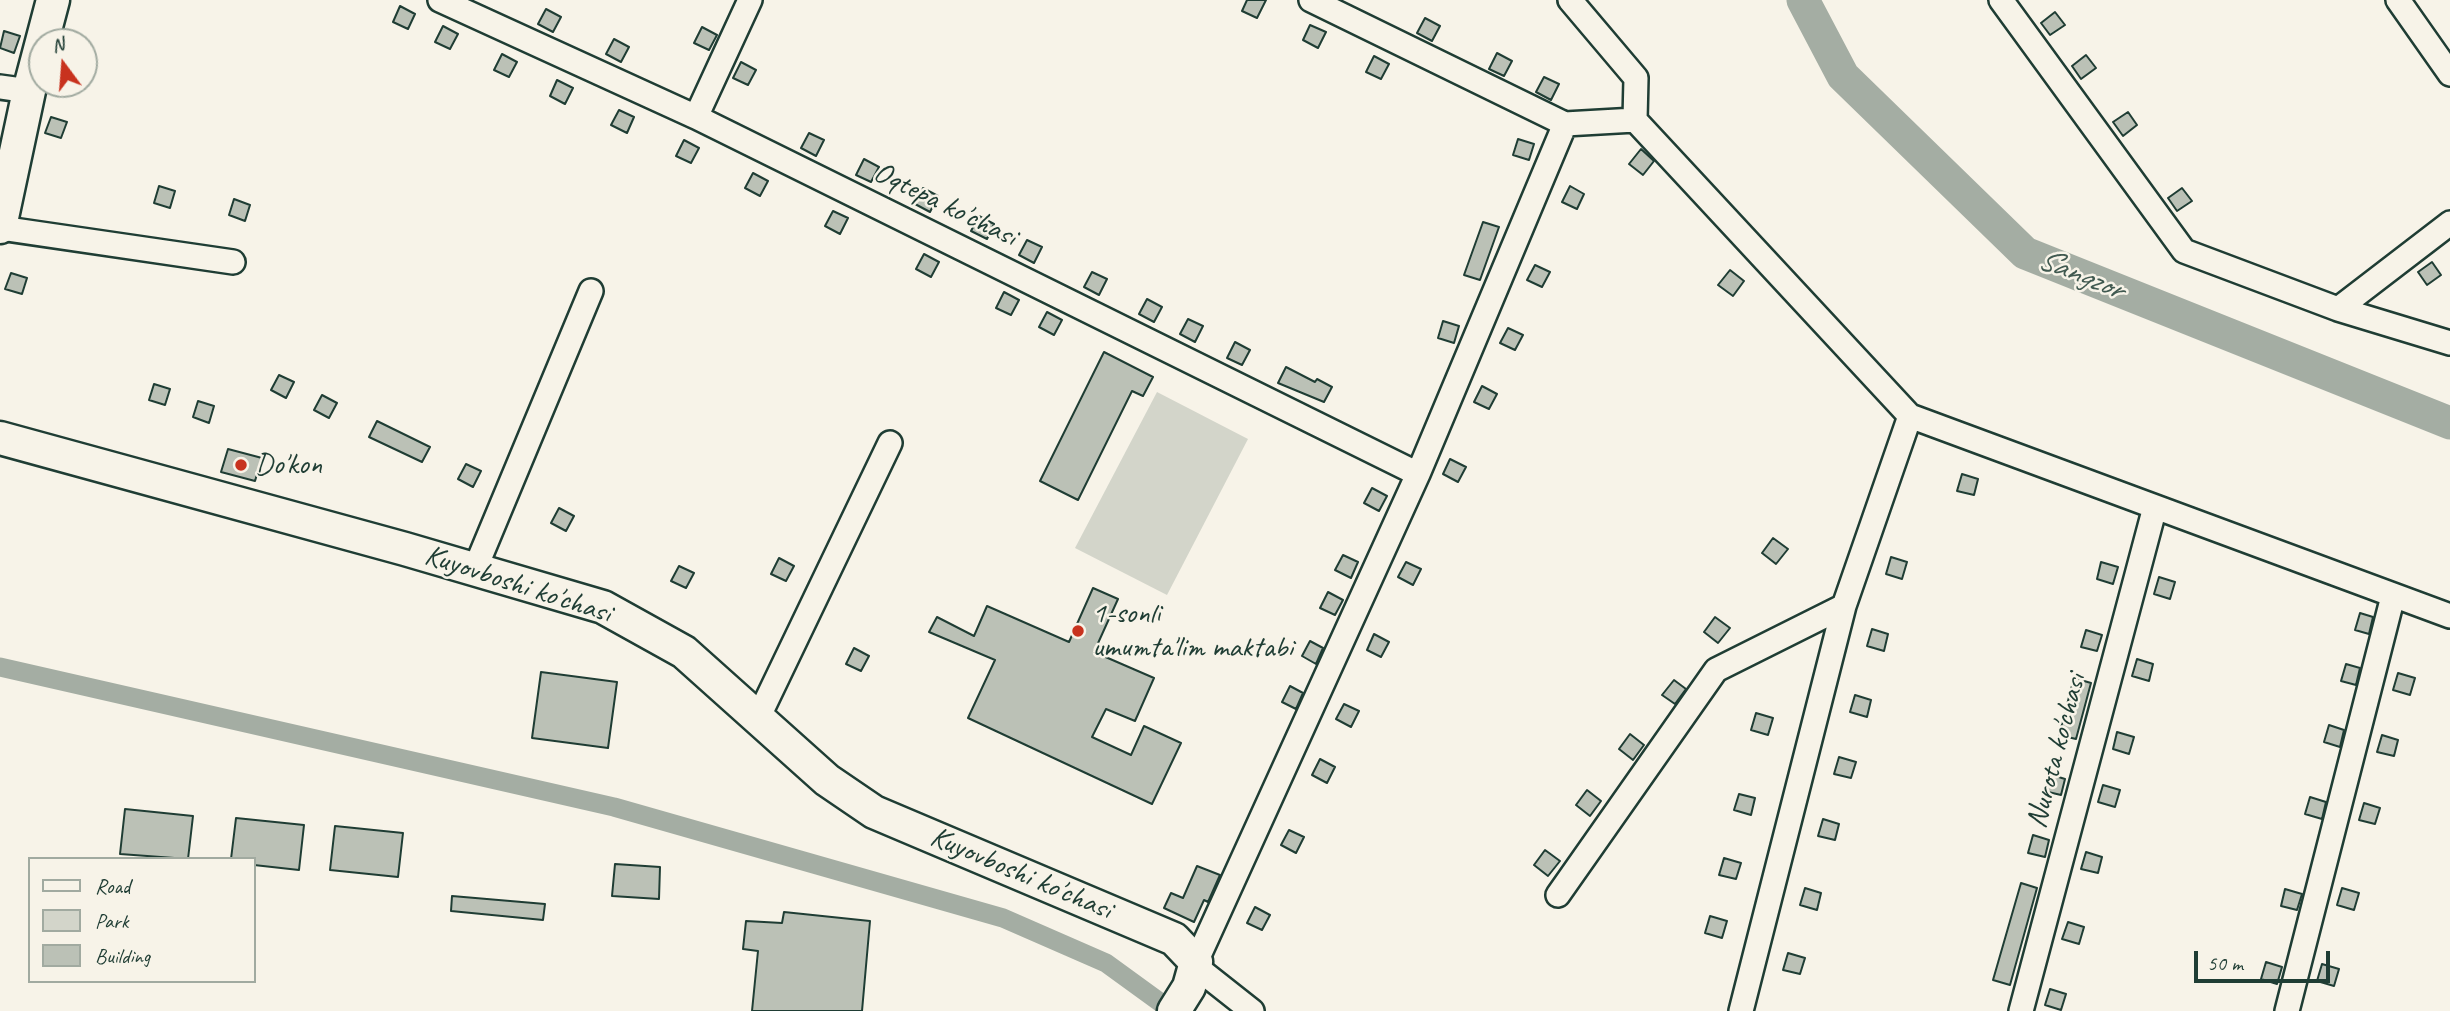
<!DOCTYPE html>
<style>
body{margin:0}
#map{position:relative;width:2450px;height:1011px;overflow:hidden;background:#f7f3e8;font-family:Caveat,sans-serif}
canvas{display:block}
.legend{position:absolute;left:28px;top:857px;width:228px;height:126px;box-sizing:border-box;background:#f7f3e8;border:2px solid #a1aaa0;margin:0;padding:9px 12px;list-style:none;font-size:21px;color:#1f3d34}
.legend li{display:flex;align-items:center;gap:14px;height:35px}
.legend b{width:35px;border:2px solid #a1aaa0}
.north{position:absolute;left:28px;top:28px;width:70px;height:70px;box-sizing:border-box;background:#f7f3e8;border:2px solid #a1aaa0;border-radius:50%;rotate:344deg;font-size:19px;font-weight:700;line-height:28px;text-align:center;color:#1f3d34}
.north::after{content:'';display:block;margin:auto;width:24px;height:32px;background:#c8321e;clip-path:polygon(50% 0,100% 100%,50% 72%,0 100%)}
.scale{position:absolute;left:2194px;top:951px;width:136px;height:32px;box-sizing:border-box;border:4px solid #1f3d34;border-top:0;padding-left:9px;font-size:21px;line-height:24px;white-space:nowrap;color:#1f3d34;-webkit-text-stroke:5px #f7f3e8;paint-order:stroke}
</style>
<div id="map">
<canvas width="2450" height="1011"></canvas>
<ul class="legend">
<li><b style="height:9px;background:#f7f3e8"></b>Road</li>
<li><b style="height:19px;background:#d3d5ca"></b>Park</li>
<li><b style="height:19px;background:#bbc1b6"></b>Building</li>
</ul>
<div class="north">N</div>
<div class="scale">50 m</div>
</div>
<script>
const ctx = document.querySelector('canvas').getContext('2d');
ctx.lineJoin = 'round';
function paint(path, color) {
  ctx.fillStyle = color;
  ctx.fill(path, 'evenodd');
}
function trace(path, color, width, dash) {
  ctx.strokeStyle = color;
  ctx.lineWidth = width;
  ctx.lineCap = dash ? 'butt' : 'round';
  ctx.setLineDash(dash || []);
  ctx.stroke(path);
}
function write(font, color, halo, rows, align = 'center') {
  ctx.font = font + ' Caveat,sans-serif';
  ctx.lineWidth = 5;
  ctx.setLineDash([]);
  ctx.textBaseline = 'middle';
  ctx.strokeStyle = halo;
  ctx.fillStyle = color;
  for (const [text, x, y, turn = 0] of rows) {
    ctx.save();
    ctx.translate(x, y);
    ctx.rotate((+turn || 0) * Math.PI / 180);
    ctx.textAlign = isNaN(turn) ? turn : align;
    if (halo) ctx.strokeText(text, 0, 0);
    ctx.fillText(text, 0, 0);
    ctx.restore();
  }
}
const green = new Path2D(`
 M1157 392 1248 439 1167 595 1075 548Z`);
const canal = new Path2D(`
 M0 667 614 807 1003 918 1106 963 1172 1011`);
const river = new Path2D(`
 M1803 0 1843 76 2025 253 2450 423`);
const building = new Path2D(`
 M1247 0H1266L1257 18 1242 11Z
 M400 6 415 14 408 29 393 22Z
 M546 9 561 17 553 32 538 24Z
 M2055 12 2065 25 2050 35 2041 23Z
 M1425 18 1440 26 1432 41 1417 33Z
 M1310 25 1326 32 1318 48 1303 40Z
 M443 26 458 34 450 49 435 42Z
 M702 27 717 35 709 50 694 43Z
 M4 31 20 36 14 53 0 48Z
 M614 39 629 47 621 62 606 54Z
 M1497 53 1512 61 1504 76 1489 69Z
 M502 54 517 62 509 77 494 70Z
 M2086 55 2096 68 2081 79 2072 66Z
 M1374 56 1389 64 1381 79 1366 72Z
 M741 62 756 70 748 85 733 78Z
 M1544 77 1559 84 1551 100 1536 92Z
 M557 80 573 88 565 104 550 96Z
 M619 110 634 117 627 133 611 125Z
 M2128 112 2137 125 2123 136 2113 122Z
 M51 117 67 122 61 138 45 133Z
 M809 133 824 140 816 156 801 148Z
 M1518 139 1534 144 1529 160 1513 155Z
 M684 140 699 148 691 163 676 156Z
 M1641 149 1654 161 1643 175 1629 164Z
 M864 159 879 167 871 182 856 175Z
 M753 173 768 181 760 196 745 188Z
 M159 186 175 191 170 208 154 203Z
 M1570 186 1584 194 1577 209 1562 202Z
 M923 188 938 196 930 212 915 204Z
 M2182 188 2192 201 2177 211 2168 198Z
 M234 199 250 205 245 221 229 215Z
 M833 211 848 218 840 234 825 226Z
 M979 216 994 224 987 239 971 231Z
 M1483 222 1499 227 1480 280 1464 275Z
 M1027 240 1042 247 1034 263 1019 255Z
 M924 254 939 262 931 277 916 269Z
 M2432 262 2441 275 2427 285 2418 272Z
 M1535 265 1550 272 1542 287 1527 280Z
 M1730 270 1744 281 1733 296 1718 285Z
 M1092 272 1107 279 1099 295 1084 287Z
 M11 273 27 278 22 294 5 289Z
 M1004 292 1019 300 1011 315 996 308Z
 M1147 299 1162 307 1154 322 1139 314Z
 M1047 312 1062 320 1054 335 1039 327Z
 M1188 319 1203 326 1195 342 1180 334Z
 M1443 321 1459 326 1454 343 1438 338Z
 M1508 328 1523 335 1515 350 1500 343Z
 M1235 342 1250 350 1242 365 1227 358Z
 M1104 352 1153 377 1143 396 1132 391 1078 500 1040 481Z
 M1286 367 1315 382 1317 379 1332 387 1324 402 1278 383Z
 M279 375 294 382 286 398 271 390Z
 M154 384 170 389 165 405 149 400Z
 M1482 386 1497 394 1489 409 1474 402Z
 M322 395 337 403 329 418 314 410Z
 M198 401 214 406 209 423 193 417Z
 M377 421 430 447 422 462 369 437Z
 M228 449 262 458 255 481 221 472Z
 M1450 459 1466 467 1458 482 1443 474Z
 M466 464 481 471 473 487 458 479Z
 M1962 474 1978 479 1974 495 1957 491Z
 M1372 488 1387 496 1379 511 1364 503Z
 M559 508 574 516 566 531 551 523Z
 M1773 538 1788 549 1776 564 1762 553Z
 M1343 555 1358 562 1351 578 1335 570Z
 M1891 557 1907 562 1902 579 1886 574Z
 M779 558 794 566 786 581 771 574Z
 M1406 562 1421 569 1413 585 1398 577Z
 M2101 562 2118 567 2113 584 2097 579Z
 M679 566 694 573 686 588 671 581Z
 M2159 577 2175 582 2170 599 2154 594Z
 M1093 588 1118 599 1094 652 1154 678 1135 721 1106 709 1092 737 1131 755 1144 726 1181 743 1152 804 968 718 995 660 929 632 937 617 974 636 987 606 1069 642Z
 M1328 592 1343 600 1335 615 1320 608Z
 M2360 613 2373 617 2369 634 2355 630Z
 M1715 617 1730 628 1718 643 1704 632Z
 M1872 629 1888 634 1884 651 1867 646Z
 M2086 630 2102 635 2097 651 2081 647Z
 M1374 634 1389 642 1381 657 1367 650Z
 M1310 641 1323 648 1316 664 1302 656Z
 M854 648 869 656 861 671 846 664Z
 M2137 659 2153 664 2149 681 2132 676Z
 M2346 664 2360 668 2356 685 2341 681Z
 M541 672 617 682 608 748 532 738Z
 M2398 673 2415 678 2410 695 2393 690Z
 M2074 678 2091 683 2076 739 2059 735Z
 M1674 680 1686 689 1675 704 1662 695Z
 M1290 686 1303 693 1296 709 1282 702Z
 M1855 695 1871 700 1867 717 1850 712Z
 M1344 704 1359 711 1351 727 1336 719Z
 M1756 713 1773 718 1768 735 1751 730Z
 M2329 725 2344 730 2340 747 2324 742Z
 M2117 732 2134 737 2129 754 2113 749Z
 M1630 734 1644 745 1633 760 1619 749Z
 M2382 735 2398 740 2394 756 2377 752Z
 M1839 757 1856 762 1851 778 1834 774Z
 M1320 759 1335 767 1327 783 1312 775Z
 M2049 774 2065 779 2061 795 2044 791Z
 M2103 785 2120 790 2115 807 2098 802Z
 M1587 790 1601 801 1590 816 1576 805Z
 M1739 794 1755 798 1751 815 1734 810Z
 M2310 797 2326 802 2322 819 2305 814Z
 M2364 803 2380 808 2375 824 2359 820Z
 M125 809 193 816 188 859 120 854Z
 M236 818 304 825 299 870 254 865V859H231Z
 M1823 819 1839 824 1835 840 1818 836Z
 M335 826 403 833 398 877 330 870Z
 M1289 830 1304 837 1296 853 1281 845Z
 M2033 835 2049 840 2045 857 2028 853Z
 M1545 850 1560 861 1548 876 1534 865Z
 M2086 852 2102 857 2098 873 2081 869Z
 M1724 858 1741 863 1736 879 1719 875Z
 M615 864 660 867 659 899 612 896Z
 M1197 866 1220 875 1208 902 1204 900 1194 922 1164 908 1171 893 1183 898Z
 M2021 883 2037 888 2010 985 1993 980Z
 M1805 888 1821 893 1817 910 1800 905Z
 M2342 888 2359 893 2354 910 2337 905Z
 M2285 889 2302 894 2297 910 2281 906Z
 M452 896 545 904 543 920 451 911Z
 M1255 907 1270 915 1262 930 1247 923Z
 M784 912 870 921 862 1011H752L758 951 743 949 746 921 782 923Z
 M1710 916 1727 921 1722 938 1705 933Z
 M2068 922 2084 927 2079 944 2062 939Z
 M1788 953 1805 958 1800 974 1783 970Z
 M2266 962 2282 967 2277 984 2261 979Z
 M2322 964 2339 969 2334 986 2317 981Z
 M2050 989 2066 994 2061 1010 2045 1005Z`);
const street = new Path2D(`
 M440 0 696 117 1418 474
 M1311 0 1565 124 1635 120 1910 416 2450 616
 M1570 0 1636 78 1635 120
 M2001 0 2184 251 2338 309
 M2398 0 2450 74
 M0 87 29 91
 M696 117 750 0
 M2450 223 2338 309 2450 343
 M0 228 233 262
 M475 569 591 291
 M758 718 890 443
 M1558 895 1716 670 1844 606
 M1196 962 1418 474 1565 124
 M1195 966 1252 1011
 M1741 1011 1844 606 1910 416
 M2021 1011 2155 507
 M2287 1011 2393 596`);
const secondary = new Path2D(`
 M0 227 29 91 53 0
 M0 438 405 549 603 607 684 652 827 780 874 812 1174 939 1196 962 1189 987 1174 1011`);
const markers = [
 [241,465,7,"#c8321e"],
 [1078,631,7,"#c8321e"]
];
const streetNames = [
 ["Oqtepa ko'chasi",945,205,26],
 ["Kuyovboshi ko'chasi",518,585,18],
 ["Nurota ko'chasi",2057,751,-75],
 ["Kuyovboshi ko'chasi",1021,874,23]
];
const poiNames = [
 ["Do'kon",255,465],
 ["1-sonli",1092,614],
 ["umumta'lim maktabi",1092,648]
];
const waterNames = [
 ["Sangzor",2080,275,22]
];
paint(green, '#d3d5ca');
trace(canal, '#a4ada3', 19);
trace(river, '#a4ada3', 33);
paint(building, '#bbc1b6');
trace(building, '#1f3d34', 2);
trace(street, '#1f3d34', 28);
trace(secondary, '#1f3d34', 37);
trace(street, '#f7f3e8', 23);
trace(secondary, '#f7f3e8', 32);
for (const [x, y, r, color] of markers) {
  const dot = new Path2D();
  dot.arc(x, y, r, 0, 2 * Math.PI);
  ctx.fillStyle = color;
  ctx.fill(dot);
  trace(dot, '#f7f3e8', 2.5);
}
write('30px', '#1f3d34', '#f7f3e8', streetNames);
write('30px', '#1f3d34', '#f7f3e8', poiNames, 'left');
write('italic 32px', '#405950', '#f7f3e8', waterNames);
</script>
